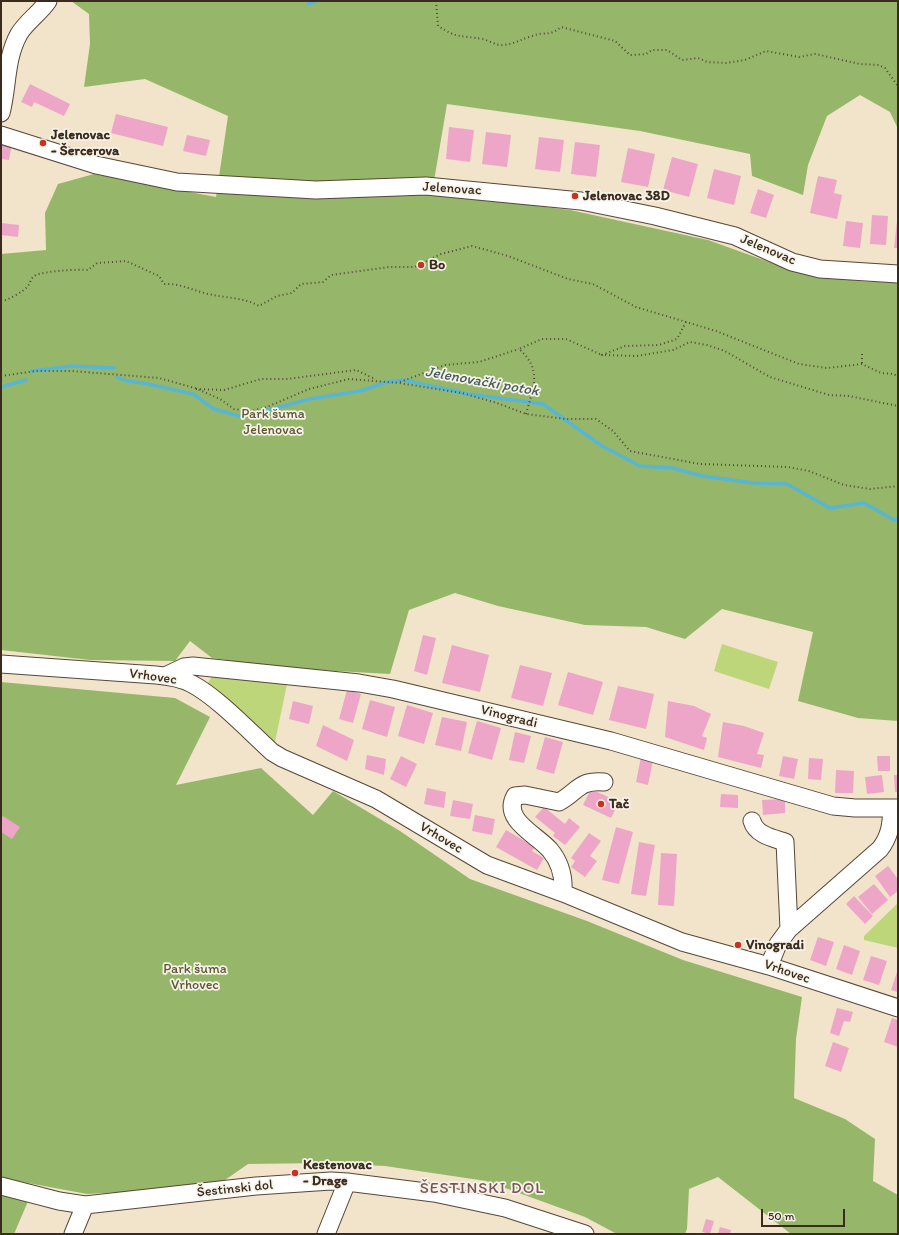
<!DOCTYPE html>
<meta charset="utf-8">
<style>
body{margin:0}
#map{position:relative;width:899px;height:1235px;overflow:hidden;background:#f2e4ca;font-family:Itim,sans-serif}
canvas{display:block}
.frame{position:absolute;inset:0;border:2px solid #3b2a1e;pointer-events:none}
.scale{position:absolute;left:761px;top:1209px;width:84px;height:18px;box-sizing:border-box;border:2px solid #3b2a1e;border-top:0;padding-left:5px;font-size:12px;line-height:14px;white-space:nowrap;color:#3b2a1e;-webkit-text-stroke:3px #f7f3e8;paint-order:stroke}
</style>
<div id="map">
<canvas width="899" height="1235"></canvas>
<div class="frame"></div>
<div class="scale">50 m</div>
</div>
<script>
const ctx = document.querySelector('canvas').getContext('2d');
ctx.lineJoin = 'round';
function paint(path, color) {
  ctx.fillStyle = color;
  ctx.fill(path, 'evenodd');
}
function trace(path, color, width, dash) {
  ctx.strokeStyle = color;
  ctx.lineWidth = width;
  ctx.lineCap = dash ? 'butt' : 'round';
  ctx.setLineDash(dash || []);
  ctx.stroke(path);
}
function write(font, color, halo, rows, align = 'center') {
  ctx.font = font + ' Itim,sans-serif';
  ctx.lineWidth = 3.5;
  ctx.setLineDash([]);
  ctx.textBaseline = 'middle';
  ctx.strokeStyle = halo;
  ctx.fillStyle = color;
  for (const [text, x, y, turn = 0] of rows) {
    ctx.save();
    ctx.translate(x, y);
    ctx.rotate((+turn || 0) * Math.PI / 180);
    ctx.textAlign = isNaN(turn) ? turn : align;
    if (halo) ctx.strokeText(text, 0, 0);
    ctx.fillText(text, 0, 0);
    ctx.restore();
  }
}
const green = new Path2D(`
 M722 644 778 662 769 689 714 671Z
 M212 676 287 684 274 747 209 688 208 683Z
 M898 903V948L864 940V936Z`);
const forest = new Path2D(`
 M71 1H898V129L890 112 860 95 827 116 808 165 803 195 752 176 750 154 640 131 447 104 432 193 570 210 708 240 800 273 859 281 898 283V721L858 718 798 701 813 632 722 609 685 639 646 627 585 625 498 606 455 593 409 610 390 674 281 668 212 658 190 641 175 661 90 660 1 650V254L46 250 45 213 58 184 94 174 216 197 228 116 145 79 84 87 90 44 89 14Z
 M1 682 175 698 210 717 176 785 261 768 313 815 333 791 400 831 470 879 587 921 683 960 802 997 796 1039 794 1098 845 1119 875 1139 873 1181 898 1195V1234H791L718 1177 689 1189 687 1229 685 1234H617L585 1217 486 1181 385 1166 324 1163 248 1164 215 1187 87 1194 1 1178Z
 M1 1191 29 1199 14 1234H1Z`);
const stream = new Path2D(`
 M308 4 316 1
 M31 371 72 366 114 368
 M117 377 127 381 143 383 193 394 214 409 242 417 310 399 360 391 387 382 403 380 468 394 543 404 602 446 640 466 672 468 702 476 754 483 787 484 830 508 864 503 894 520 898 519
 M1 387 26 380`);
const building = new Path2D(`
 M30 84 70 104 64 116 34 102 32 107 21 102Z
 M116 114 168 127 163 146 111 133Z
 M449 127 474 130 470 162 446 159Z
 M486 132 511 135 507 167 482 164Z
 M187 135 210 140 206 156 183 151Z
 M539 137 564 140 560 172 535 169Z
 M1 141 12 143 9 160 1 159Z
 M575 142 600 145 596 177 571 174Z
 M628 148 655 154 648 187 621 182Z
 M672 157 698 164 689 197 663 190Z
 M714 169 741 176 734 205 707 198Z
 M818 176 837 180 834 193 842 195 837 219 810 213Z
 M758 189 774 195 766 218 750 213Z
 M872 215 888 216 886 245 870 244Z
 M846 221 863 223 860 248 843 246Z
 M897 221H898V248H894Z
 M1 223 19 225 18 237 1 235Z
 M423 635 436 638 427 675 414 671Z
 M452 645 489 655 480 692 442 683Z
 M520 665 552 673 543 706 511 698Z
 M568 672 603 682 593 715 558 705Z
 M618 686 654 694 646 729 609 720Z
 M347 690 361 694 353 723 339 719Z
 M370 700 395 707 387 737 362 729Z
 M293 701 313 706 309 724 289 719Z
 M668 701 694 706 711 714 702 736 707 738 704 750 665 737Z
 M407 705 433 713 424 744 398 736Z
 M442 717 467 722 461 751 435 745Z
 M477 721 501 728 492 760 468 753Z
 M723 722 744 726 764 733 757 754 764 755 761 768 718 757Z
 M323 725 354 740 347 761 316 746Z
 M515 732 531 736 524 763 509 760Z
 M545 737 563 742 554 774 536 769Z
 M367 755 386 759 384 775 365 769Z
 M401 756 417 764 406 787 390 779Z
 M783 756 798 759 794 779 779 776Z
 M877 756H890V771H878Z
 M641 757 653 760 648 785 636 782Z
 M809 758 823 759 821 780 808 779Z
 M836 770 854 771 853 793H835Z
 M882 775 884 792 867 794 865 777Z
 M894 775H898V792H895Z
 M427 788 446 792 444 808 424 804Z
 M591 789 619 802 611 818 583 805Z
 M721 794 738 795V808L720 807Z
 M785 799V813L763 815 762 800Z
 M453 800 473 804 470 819 450 816Z
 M544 807 565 824 569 818 580 827 565 845 553 836 555 833 535 817Z
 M475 815 495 819 492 835 472 831Z
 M3 816 20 827 12 839 1 832V819Z
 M616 827 633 832 619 884 602 880Z
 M506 830 535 847 532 851 544 858 537 870 496 847Z
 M589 833 601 841 590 856 597 861 585 877 571 867 575 861 571 858Z
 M639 842 655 845 646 896 631 894Z
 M661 853 677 854 674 906 658 905Z
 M888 866 898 879V891L890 897 875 876Z
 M874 884 888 900 872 914 858 897Z
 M854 896 873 916 865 924 846 904Z
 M818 937 834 942 826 966 810 960Z
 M844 945 860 951 852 975 836 969Z
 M871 956 887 961 879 985 863 980Z
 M898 969V992L891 990Z
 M837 1008 853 1012 850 1022 844 1021 839 1036 830 1033Z
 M892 1018 898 1020V1047L884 1042Z
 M833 1042 849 1048 841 1072 825 1066Z
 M706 1219 714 1221 710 1234 702 1232Z
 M720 1227 731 1230 730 1234H718Z`);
const path = new Path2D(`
 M436 1 438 26C458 39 461 35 482 39 489 40 496 46 503 45 514 44 522 39 532 36 545 31 549 37 561 27L615 41 630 55 646 54 652 50H667L682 60 698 58 707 62 726 63 745 60 766 51 799 57 815 54 860 64 879 65 885 68 898 86
 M1 301C7 301 24 291 27 287 31 283 30 278 36 275 45 271 79 269 88 270L97 263 126 261 159 276 164 284C181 283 196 292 213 295 228 298 245 298 259 306L277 296 292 293 301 284 323 282 331 275 389 267H415L441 254 472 246 508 256 568 279 593 284 636 307 716 331 799 364 827 368 862 364 881 373 894 374 898 377
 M686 322 677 339 659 345 625 346 602 355 637 356 673 350 690 342 707 345 725 351 770 377 829 395 849 396 898 406
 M862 354V364
 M1 376 36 371H72L159 378 195 388 220 399 234 409 251 411 267 407 309 389 349 379 399 383 462 393 497 403 526 414 566 419H596L613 431 630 451 700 464 788 467 809 471 844 485 870 489 898 486
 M400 382 445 365 479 362 519 349
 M196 389 224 390 261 379H287L356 370 375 379
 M526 414C533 388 543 370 519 349L542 339H566L602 355`);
const minor = new Path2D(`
 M1 113C8 87 5 59 19 34 26 22 40 13 48 1
 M1 135 96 165 177 182 316 190 426 186 581 201 655 216 735 236 792 262 820 269 898 274
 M1 664 156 675C168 676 181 678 192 684 217 697 250 732 272 752L282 758 376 799 487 865 563 893 682 942 769 966 898 1008
 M165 676 184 667 193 666 359 683 393 689 611 741 833 806 855 808H898
 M752 821C756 835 773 838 785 842L789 929
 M563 893C564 878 560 862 550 850 536 834 502 820 515 796L525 795 559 802C579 791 578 780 604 782
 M769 966 778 944 789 929 880 849C890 836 891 825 892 809
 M1 1186 59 1201 85 1205 256 1186 331 1181 347 1182 434 1193 505 1208 585 1234
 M73 1234 85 1205
 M326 1234 347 1182`);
const markers = [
 [43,143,4,"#c8321e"],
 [575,196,4,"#c8321e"],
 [421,265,4,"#c8321e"],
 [601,804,4,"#c8321e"],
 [738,945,4,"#c8321e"],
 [295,1173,4,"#c8321e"]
];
const poiNames = [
 ["Jelenovac",51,135],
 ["- Šercerova",51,151],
 ["Jelenovac 38D",583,196],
 ["Bo",429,265],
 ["Tač",609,804],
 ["Vinogradi",746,945],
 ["Kestenovac",303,1165],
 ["- Drage",303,1181]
];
const streetNames = [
 ["Jelenovac",452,189,4],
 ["Jelenovac",768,250,23],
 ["Vrhovec",153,677,8],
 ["Vinogradi",509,717,14],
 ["Vrhovec",441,838,31],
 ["Vrhovec",787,972,19],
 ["Šestinski dol",235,1189,-6]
];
const parkNames = [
 ["Park šuma",273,414],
 ["Jelenovac",273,430],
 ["Park šuma",195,969],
 ["Vrhovec",195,985]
];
const waterNames = [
 ["Jelenovački potok",482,382,10]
];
const quarterNames = [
 ["ŠESTINSKI DOL",482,1189]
];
paint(green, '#bdd67a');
paint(forest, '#96b76a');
trace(stream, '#57b5d5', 3.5);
paint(building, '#eda6c7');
trace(minor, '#564638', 19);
trace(path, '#564638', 2, [1, 3]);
trace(minor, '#fff', 17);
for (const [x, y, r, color] of markers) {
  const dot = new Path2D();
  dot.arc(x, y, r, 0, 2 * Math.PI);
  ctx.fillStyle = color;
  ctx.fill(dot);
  trace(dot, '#f7f3e8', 1.5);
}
write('bold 14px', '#3b2a1e', '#f7f3e8', poiNames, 'left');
write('14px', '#3b2a1e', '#f7f3e8', streetNames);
write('14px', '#5c5535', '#f7f3e8', parkNames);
write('italic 15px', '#455b5e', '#f7f3e8', waterNames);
ctx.letterSpacing = '1px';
write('16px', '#795559', '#f7f3e8', quarterNames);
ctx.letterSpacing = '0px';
</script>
